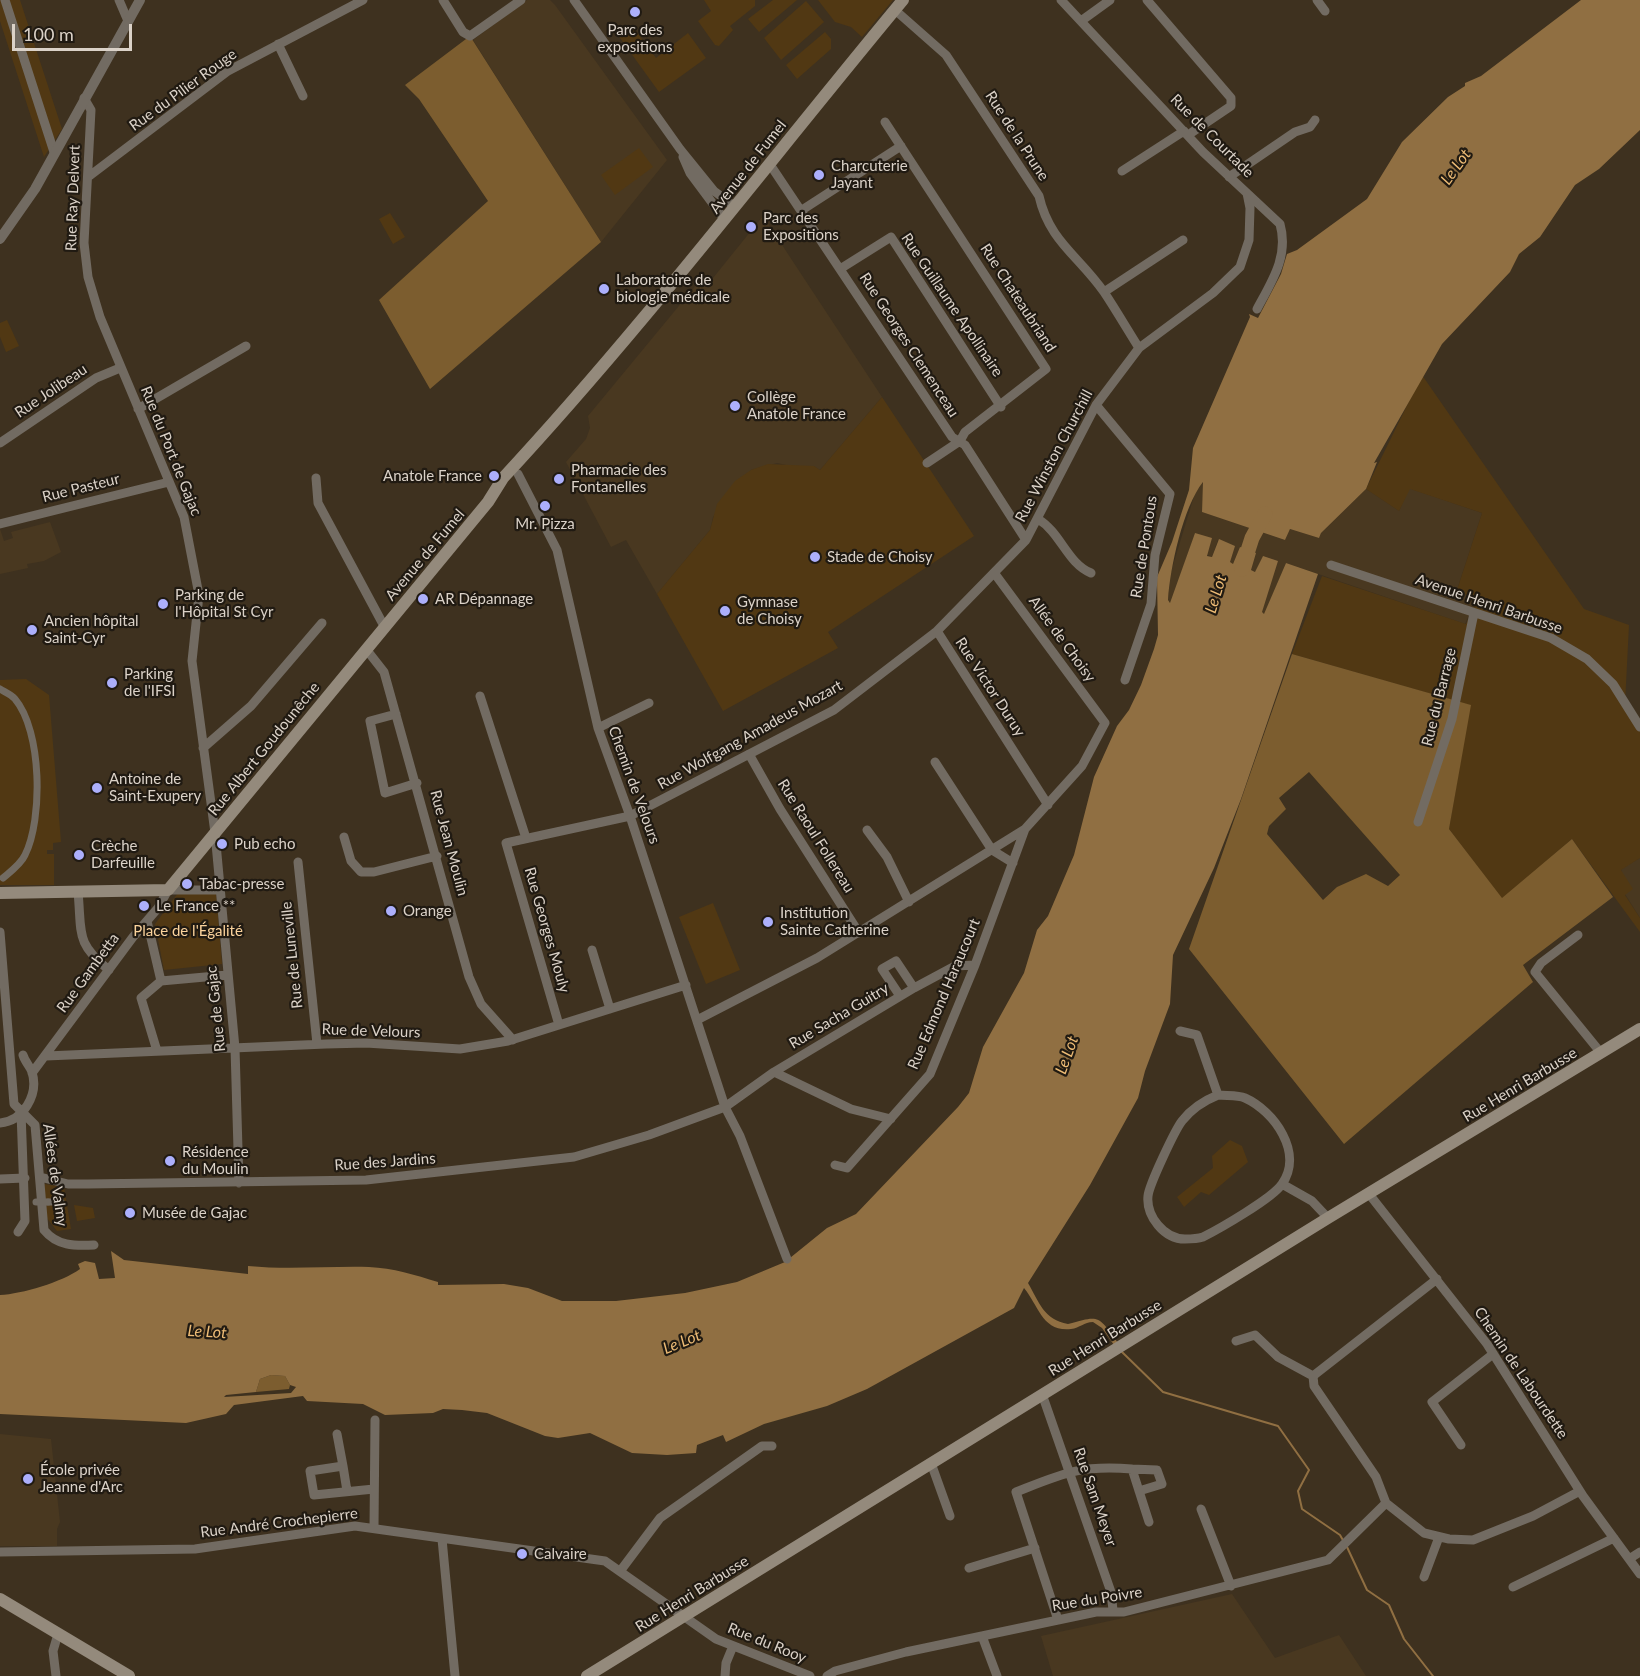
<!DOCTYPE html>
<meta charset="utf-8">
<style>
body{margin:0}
#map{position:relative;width:1640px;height:1676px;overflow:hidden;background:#3e311f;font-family:Lato,sans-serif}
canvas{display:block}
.scale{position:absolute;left:12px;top:24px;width:120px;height:27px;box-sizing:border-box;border:3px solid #dbd2c8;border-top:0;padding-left:8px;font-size:18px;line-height:21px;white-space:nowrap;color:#dbd2c8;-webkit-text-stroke:4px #201a12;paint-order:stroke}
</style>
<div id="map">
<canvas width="1640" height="1676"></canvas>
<div class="scale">100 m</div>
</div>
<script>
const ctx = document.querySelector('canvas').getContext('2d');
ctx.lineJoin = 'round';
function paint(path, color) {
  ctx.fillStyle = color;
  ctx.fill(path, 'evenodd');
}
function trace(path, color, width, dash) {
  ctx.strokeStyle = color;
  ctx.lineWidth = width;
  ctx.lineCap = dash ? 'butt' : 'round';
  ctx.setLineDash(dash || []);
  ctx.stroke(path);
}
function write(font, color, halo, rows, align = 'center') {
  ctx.font = font + ' Lato,sans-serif';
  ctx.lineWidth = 4.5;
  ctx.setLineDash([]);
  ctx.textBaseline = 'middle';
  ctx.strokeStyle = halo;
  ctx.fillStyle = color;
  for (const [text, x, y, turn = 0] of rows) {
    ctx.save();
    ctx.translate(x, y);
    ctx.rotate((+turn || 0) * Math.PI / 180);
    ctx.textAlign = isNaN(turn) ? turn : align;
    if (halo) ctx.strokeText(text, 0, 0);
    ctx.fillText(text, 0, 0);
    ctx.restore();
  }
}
const built = new Path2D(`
 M527 0H550L555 5 667 160 601 242 473 40Z
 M763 216 882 397 820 470 814 466 795 467 777 463 751 470 713 517 710 530 657 594 626 540 611 547 566 462 586 439 590 428 588 416 702 278 709 283Z
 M1204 481 1202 512 1285 540 1290 529 1319 538 1321 533 1366 489 1399 511 1409 488 1482 513 1457 590 1476 599 1465 624 1286 563 1265 614 1262 613 1263 556 1256 572 1251 570 1240 547 1233 564 1229 563 1218 540 1212 557 1207 555 1195 533 1171 604 1168 600 1170 575 1195 493Z
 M50 522 61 552 44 561 27 564 28 568 0 574V529L4 541 13 538 11 532Z
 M1640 858V918L1625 894 1621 869Z
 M0 1434 51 1439 60 1522 57 1529V1546H0Z
 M1232 1594 1275 1658 1339 1635 1366 1676H1053L1041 1636Z`);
const green = new Path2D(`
 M0 0H20L62 129 44 157 0 21Z
 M704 0H755V6L730 26 733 30 719 46 715 45 698 21 711 11Z
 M773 0H797L759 32 748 19Z
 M818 0H893L862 37 851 27 835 22Z
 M806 1 824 22 781 60 764 38Z
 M629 28 636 31 656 58 688 33 706 58 659 92 615 31Z
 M825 32 831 39V49L797 79 786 65Z
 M639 148 653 167 615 195 601 175Z
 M390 213 405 237 393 244 379 219Z
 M7 320 19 346 6 352 0 337V323Z
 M1422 375 1584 609 1629 625 1625 704 1640 731V858L1621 870 1633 889 1625 895 1640 918V932L1572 839 1502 899 1449 829 1470 705 1292 654 1322 576 1466 624 1476 600 1457 590 1482 513 1410 489 1399 511 1366 489Z
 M882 397 974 536 828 632 838 648 723 711 657 594 710 530 717 504 735 481 751 470 768 464 814 466 820 470Z
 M26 679 49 695 61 842 53 843V850H47V854H54V885H0V680Z
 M216 892 222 964 164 970 155 924 178 893Z
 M713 903 740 970 706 984 679 917Z
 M1230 1140 1242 1146 1248 1162 1209 1195 1201 1192 1184 1207 1177 1197 1213 1168 1212 1156Z
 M44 1184 64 1187 71 1229 57 1231 46 1217Z
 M74 1205 93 1208 95 1218 77 1221Z`);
const forest = new Path2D(`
 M470 36 601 242 430 389 379 300 488 201 419 99 405 85Z
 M1292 654 1471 705 1449 829 1502 898 1572 839 1613 897 1523 965 1533 982 1344 1144 1189 949ZM1309 772 1400 875 1388 886 1366 874 1337 887 1323 900 1267 834 1269 826 1286 809 1279 798Z
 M271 1375 285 1376 290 1385 289 1389 256 1392 260 1379Z`);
const water = new Path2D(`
 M1581 0H1640V130L1599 169 1575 185 1540 237 1519 254 1510 272 1442 344 1374 463 1377 462 1366 489 1321 533 1319 538 1290 529 1285 540 1202 512 1203 482C1183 507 1170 568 1168 600L1170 603 1195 533 1212 538 1207 556 1212 557 1219 539 1235 546 1230 562 1233 564 1240 547 1256 553 1251 570 1255 572 1263 556 1278 561 1262 612 1264 614 1286 563 1318 574 1241 799 1214 868 1173 955 1170 1004 1145 1071 1138 1098 1090 1185 1028 1283C1039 1302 1044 1320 1068 1324 1100 1315 1098 1315 1118 1343L1114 1345 1102 1328 1093 1322C1084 1322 1080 1328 1071 1329 1042 1332 1039 1306 1024 1288L1014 1308 867 1389 827 1406 764 1424 726 1442 723 1435 697 1445 696 1453 667 1455 632 1453 590 1433 558 1438 545 1436 487 1413 462 1410 443 1409 433 1413 385 1415 363 1404 307 1401 303 1396 234 1405 226 1414 186 1423 0 1414V1295C22 1294 62 1282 80 1269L78 1264 85 1261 95 1263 99 1279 115 1278 111 1251 124 1260 248 1274V1266C288 1270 328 1266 369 1267 393 1268 415 1275 438 1282V1285L504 1284 528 1288 562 1301H616L685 1293 737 1282 785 1262 827 1228 856 1214 958 1107 969 1093 983 1047 1024 973 1037 930 1048 916 1074 855 1094 777 1117 726 1129 710 1141 685 1154 649 1158 635 1157 577 1172 542 1189 490 1193 448 1250 317 1249 314 1258 318 1281 274 1287 254 1297 250 1367 199 1402 142 1448 97 1465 86V83L1481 76ZM271 1375 285 1376 290 1385 296 1387 291 1393 224 1397 226 1395 256 1392 260 1379Z`);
const stream = new Path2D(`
 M1122 1352 1163 1392 1278 1426 1309 1470 1298 1491 1302 1509 1340 1535 1344 1542
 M1347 1547 1367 1590 1389 1605 1404 1639 1433 1676`);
const river = new Path2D(`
 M1242 569 1252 538 1265 514`);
const pedestrian = new Path2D(`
 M0 689C5 692 12 695 15 699 42 731 43 819 25 855 21 864 10 872 3 878
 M48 1202H61`);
const minor = new Path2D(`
 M5 0 54 152
 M119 0 128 21
 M443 0 463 32 470 36 521 0
 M574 0 680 149 714 191 734 206
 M1061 0 1203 152 1280 224C1289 256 1272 281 1257 309
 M1147 0 1231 98V106L1188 135
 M1317 0 1325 11
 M895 10 946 55 1039 196C1049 241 1079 256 1104 292 1116 310 1127 329 1139 348
 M1081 21 1110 0
 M278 44 303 96
 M84 98 91 110 84 243 88 277 100 317 184 517 199 595 192 661 215 833 235 1048 239 1183
 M885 122 1046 369 965 432 960 441 927 463
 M683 157 690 173 725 220
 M769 163 952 437 965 445 1026 540
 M1122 171 1184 131
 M88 177 228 71 363 0
 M1229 177 1295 132 1310 127 1315 120
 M802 210 901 146
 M840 269 891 237 1001 407
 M1104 292 1183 240
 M1096 405 1170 494 1155 555 1151 604 1125 680
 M138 409 246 346
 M0 443 96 378 120 368
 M518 474 557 550 598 728 630 816 725 1107 740 1136 787 1259
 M316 478 318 503 384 626
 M1038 519C1061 533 1067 563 1091 573
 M0 524 169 482
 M1331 565 1551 638 1587 659 1613 684 1640 727
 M366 649 384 672 469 977 481 1004 513 1040
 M480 696 526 838
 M396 714 370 721 385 793 417 783
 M598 728 649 703
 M203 748 251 706 322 623
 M749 754 780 809 859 933
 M935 762 992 850 1013 863
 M1048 805 937 631 1026 540 1096 405 1139 348 1213 293 1240 267 1249 240 1250 208 1247 193
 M1418 822 1452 719 1474 613
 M867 830 887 857 909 902
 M344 837 351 861 361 872H374L437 856
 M298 862 317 1044
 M78 892C82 933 75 943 109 970
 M147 921 161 981
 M0 932 14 1104 35 1125 44 1230C57 1246 74 1246 94 1245
 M1578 935 1541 963 1535 972 1601 1053
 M592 950 610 1009
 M900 996 882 969 896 961 914 988
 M697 1020 817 958 1025 829
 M559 1025 506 843 630 816 834 710 937 631
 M1180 1031 1197 1035 1218 1095
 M157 1051 141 998 161 981 227 975
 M46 1056 326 1044 366 1043 460 1049 508 1041 686 985
 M774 1072 851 1109 891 1119
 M32 1073 133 937 158 908 168 890H220
 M1218 1095C1227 1096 1238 1095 1245 1098 1274 1111 1304 1153 1282 1184 1273 1198 1219 1229 1203 1237 1197 1239 1191 1239 1185 1239 1164 1239 1146 1216 1148 1196 1149 1185 1175 1130 1182 1121 1192 1108 1203 1101 1218 1095Z
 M0 1123C23 1121 39 1095 32 1072 30 1066 25 1062 23 1055
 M835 1165 847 1168 930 1074 975 965 1025 829 1082 766 1105 723 995 574
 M40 1177 68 1184H88L366 1180 574 1157 649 1135 725 1107 774 1072 914 988 955 966 975 965
 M0 1179 25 1178
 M1282 1184 1312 1201 1328 1218
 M1369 1194 1487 1344 1583 1496 1640 1574
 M18 1232 25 1221 21 1112
 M1437 1279 1313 1376 1314 1386 1376 1477 1386 1503 1424 1533 1449 1539 1473 1540 1533 1516 1580 1491
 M1236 1341 1255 1335 1278 1357 1313 1376
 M1042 1394 1111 1592 1113 1610
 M337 1434 343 1466
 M1461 1445 1432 1402 1493 1354
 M931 1463 950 1516
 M1132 1469 1157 1470 1162 1484 1139 1491
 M347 1491 343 1466 310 1471 314 1495 374 1489
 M1201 1509 1231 1586
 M374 1528 375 1420
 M442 1539 455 1676
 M0 1552 195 1549 355 1526 605 1561 716 1639 810 1676
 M1629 1559 1640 1552
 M969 1568 1035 1548
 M621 1570 660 1518 762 1446H772
 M1424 1577 1439 1537
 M1513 1587 1614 1538
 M1058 1620 1016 1492C1064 1473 1079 1465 1132 1469L1149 1522
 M982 1636 997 1676
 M56 1676 53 1651 58 1634
 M725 1676 726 1663 733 1646
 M827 1676 835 1671 906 1652 1096 1612H1124L1328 1560 1386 1503`);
const tertiary = new Path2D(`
 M0 239 35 189 140 0`);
const secondary = new Path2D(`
 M0 893 168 890 488 502 503 478C644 326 770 160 903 0
 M0 1599 129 1676
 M587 1676 1328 1218 1640 1029`);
const pedestrianBridge = new Path2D(`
 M36 1202H48`);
const markers = [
 [635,12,6,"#acaffb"],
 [819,175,6,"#acaffb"],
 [751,227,6,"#acaffb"],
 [604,289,6,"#acaffb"],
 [735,406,6,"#acaffb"],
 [494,476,6,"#acaffb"],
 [559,479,6,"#acaffb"],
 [545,506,6,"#acaffb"],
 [815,557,6,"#acaffb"],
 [423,599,6,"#acaffb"],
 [163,604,6,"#acaffb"],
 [725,611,6,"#acaffb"],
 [32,630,6,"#acaffb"],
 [112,683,6,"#acaffb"],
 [97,788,6,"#acaffb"],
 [222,844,6,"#acaffb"],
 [79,855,6,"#acaffb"],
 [187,884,6,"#acaffb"],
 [144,906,6,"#acaffb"],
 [391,911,6,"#acaffb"],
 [768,922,6,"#acaffb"],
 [170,1161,6,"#acaffb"],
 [130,1213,6,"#acaffb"],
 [28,1479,6,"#acaffb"],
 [522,1554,6,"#acaffb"]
];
const poiNames = [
 ["Parc des",635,30,"center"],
 ["expositions",635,47,"center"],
 ["Charcuterie",831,166],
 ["Jayant",831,183],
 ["Parc des",763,218],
 ["Expositions",763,235],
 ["Laboratoire de",616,280],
 ["biologie médicale",616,297],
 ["Collège",747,397],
 ["Anatole France",747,414],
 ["Pharmacie des",571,470],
 ["Fontanelles",571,487],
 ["Anatole France",482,476,"right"],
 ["Mr. Pizza",545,524,"center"],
 ["Stade de Choisy",827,557],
 ["Parking de",175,595],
 ["l'Hôpital St Cyr",175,612],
 ["AR Dépannage",435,599],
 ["Gymnase",737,602],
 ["de Choisy",737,619],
 ["Ancien hôpital",44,621],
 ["Saint-Cyr",44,638],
 ["Parking",124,674],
 ["de l'IFSI",124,691],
 ["Antoine de",109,779],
 ["Saint-Exupery",109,796],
 ["Pub echo",234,844],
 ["Crèche",91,846],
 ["Darfeuille",91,863],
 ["Tabac-presse",199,884],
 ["Le France **",156,906],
 ["Orange",403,911],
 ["Institution",780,913],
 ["Sainte Catherine",780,930],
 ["Résidence",182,1152],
 ["du Moulin",182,1169],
 ["Musée de Gajac",142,1213],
 ["École privée",40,1470],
 ["Jeanne d'Arc",40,1487],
 ["Calvaire",534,1554]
];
const streetNames = [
 ["Rue du Pilier Rouge",183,90,-36],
 ["Rue de la Prune",1017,136,57],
 ["Rue de Courtade",1212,136,45],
 ["Avenue de Fumel",748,167,-52],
 ["Rue Ray Delvert",73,198,-88],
 ["Rue Chateaubriand",1018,298,57],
 ["Rue Guillaume Apollinaire",952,305,56],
 ["Rue Georges Clemenceau",909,345,57],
 ["Rue Jolibeau",51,391,-34],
 ["Rue du Port de Gajac",171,451,68],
 ["Rue Winston Churchill",1054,456,-62],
 ["Rue Pasteur",81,488,-14],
 ["Rue de Pontous",1144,547,-81],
 ["Avenue de Fumel",425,555,-50],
 ["Avenue Henri Barbusse",1489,604,19],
 ["Allée de Choisy",1062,639,54],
 ["Rue Victor Duruy",990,687,57],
 ["Rue du Barrage",1439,697,-76],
 ["Rue Wolfgang Amadeus Mozart",750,735,-29],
 ["Rue Albert Goudounêche",264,749,-51],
 ["Chemin de Velours",634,785,70],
 ["Rue Raoul Follereau",816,836,58],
 ["Rue Jean Moulin",449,843,75],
 ["Rue Georges Mouly",547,930,74],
 ["Rue de Luneville",292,955,-96],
 ["Rue Gambetta",88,973,-54],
 ["Rue Edmond Haraucourt",944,994,-67],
 ["Rue de Gajac",216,1009,-96],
 ["Rue Sacha Guitry",839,1016,-31],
 ["Rue de Velours",371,1031,2],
 ["Rue Henri Barbusse",1520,1085,-31],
 ["Rue des Jardins",385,1162,-4],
 ["Allées de Valmy",55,1175,82],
 ["Rue Henri Barbusse",1105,1338,-32],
 ["Chemin de Labourdette",1521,1373,56],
 ["Rue Sam Meyer",1095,1497,71],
 ["Rue André Crochepierre",279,1523,-7],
 ["Rue Henri Barbusse",692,1594,-32],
 ["Rue du Poivre",1097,1599,-9],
 ["Rue du Rooy",767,1643,22]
];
const parkNames = [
 ["Place de l'Égalité",188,931]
];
const waterNames = [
 ["Le Lot",1456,167,-54],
 ["Le Lot",1216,594,-73],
 ["Le Lot",1067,1055,-70],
 ["Le Lot",207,1332,3],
 ["Le Lot",682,1342,-22]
];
paint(built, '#493820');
paint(green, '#513813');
paint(forest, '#7c5d2f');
paint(water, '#906f42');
trace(stream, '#906f42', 2);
trace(river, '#906f42', 15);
trace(pedestrian, '#726b62', 7);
trace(minor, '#726b62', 9);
trace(tertiary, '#726b62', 10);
trace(secondary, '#948a7c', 12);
trace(pedestrianBridge, '#726b62', 7);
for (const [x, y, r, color] of markers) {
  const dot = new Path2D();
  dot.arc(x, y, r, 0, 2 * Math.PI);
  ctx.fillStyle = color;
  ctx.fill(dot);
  trace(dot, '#201a12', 2);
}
write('15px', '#dbd2c8', '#201a12', poiNames, 'left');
write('15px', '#dbd2c8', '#201a12', streetNames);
write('15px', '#fbd39c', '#201a12', parkNames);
write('italic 16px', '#edbb75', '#201a12', waterNames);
</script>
